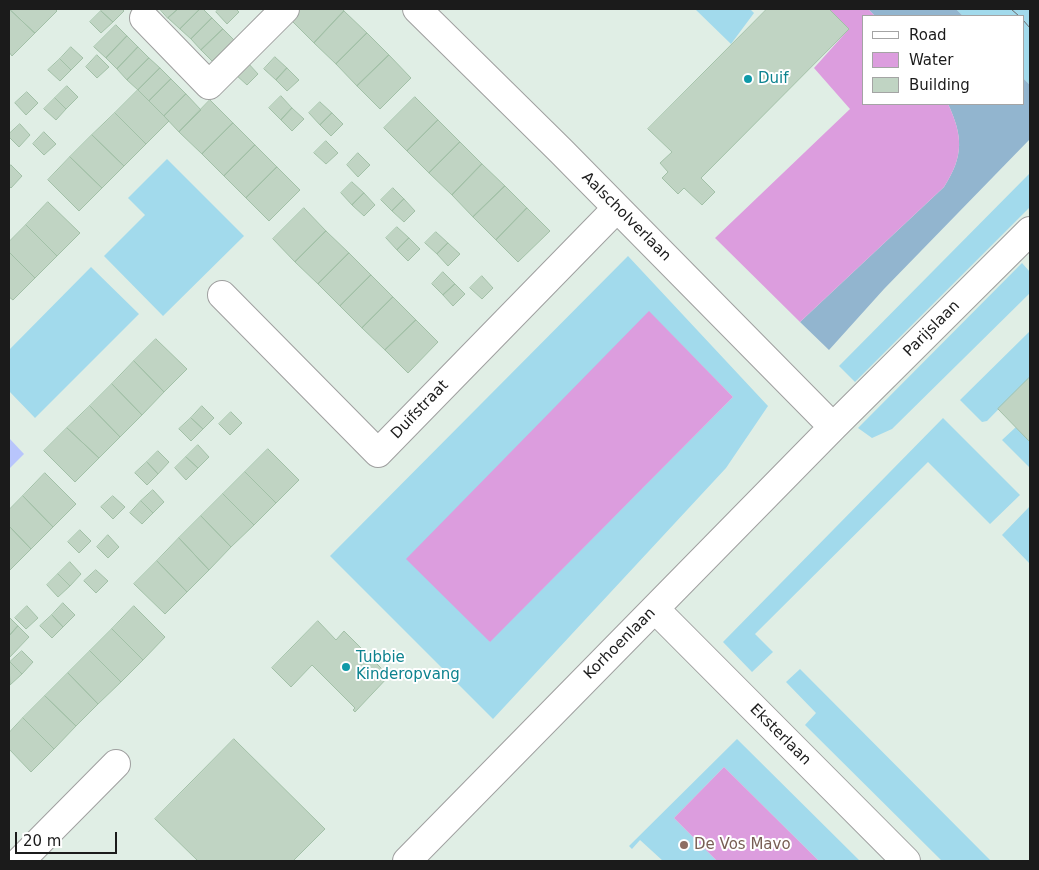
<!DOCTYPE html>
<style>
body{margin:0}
#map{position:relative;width:1039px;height:870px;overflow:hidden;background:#e0eee5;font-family:"DejaVu Sans",sans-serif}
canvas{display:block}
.frame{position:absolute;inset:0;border:10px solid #1b1b1b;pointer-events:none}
.legend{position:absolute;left:862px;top:15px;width:162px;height:90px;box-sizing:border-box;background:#fff;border:1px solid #a4a4a4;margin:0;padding:6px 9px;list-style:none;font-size:15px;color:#1b1b1b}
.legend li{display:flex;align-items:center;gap:10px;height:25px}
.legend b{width:25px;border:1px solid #a4a4a4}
.scale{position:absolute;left:15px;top:832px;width:102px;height:22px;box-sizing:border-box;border:2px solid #1b1b1b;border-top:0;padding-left:6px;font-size:15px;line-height:18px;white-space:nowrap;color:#1b1b1b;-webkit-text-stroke:4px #fff;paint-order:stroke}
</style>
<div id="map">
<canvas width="1039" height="870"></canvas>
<div class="frame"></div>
<ul class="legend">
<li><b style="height:6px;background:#fff"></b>Road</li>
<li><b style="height:14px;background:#dc9dde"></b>Water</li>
<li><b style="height:14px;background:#c0d4c3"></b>Building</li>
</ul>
<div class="scale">20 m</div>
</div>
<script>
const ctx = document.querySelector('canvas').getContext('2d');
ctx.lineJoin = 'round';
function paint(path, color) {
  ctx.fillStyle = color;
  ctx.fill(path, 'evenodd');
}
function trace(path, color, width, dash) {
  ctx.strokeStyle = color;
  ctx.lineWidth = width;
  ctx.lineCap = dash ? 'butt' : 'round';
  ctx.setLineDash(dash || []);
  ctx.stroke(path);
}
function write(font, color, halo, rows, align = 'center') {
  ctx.font = font + ' "DejaVu Sans",sans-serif';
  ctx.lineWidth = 4;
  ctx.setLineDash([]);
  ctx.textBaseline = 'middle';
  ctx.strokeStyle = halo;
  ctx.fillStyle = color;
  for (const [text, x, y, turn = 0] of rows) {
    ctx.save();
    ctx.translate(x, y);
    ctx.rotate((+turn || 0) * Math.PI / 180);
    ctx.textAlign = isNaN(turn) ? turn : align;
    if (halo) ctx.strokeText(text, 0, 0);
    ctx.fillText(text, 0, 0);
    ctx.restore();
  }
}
const grass = new Path2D(`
 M695 9H750L754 13 731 44Z
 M956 9H1030V85L1023 78V16H963Z
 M167 159 244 236 163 316 104 256 145 215 128 198Z
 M1030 173V207L855 382 839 366Z
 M628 256 768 406 726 468 493 719 330 556ZM649 312 733 397 489 642Z
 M1022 263 1030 272V293L892 429 872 438 858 428Z
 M91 267 139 314 35 418 9 391V350Z
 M1030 331V377L987 421 982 422 960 400Z
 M943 418 1020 495 990 524 928 462 755 634 773 652 752 672 723 642Z
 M1016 427 1030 442V468L1002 440Z
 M1030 506V564L1002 535Z
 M800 669 991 861H942L805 725 816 713 786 682Z
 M737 739 860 861H819L724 767 674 818 717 861H663L640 840 632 849 629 846Z`);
const forest = new Path2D(`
 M868 9H956L963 16H875Z
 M1023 78 1030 85V139L884 289 829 350 800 322 944 187C964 156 963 136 948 104H1023Z`);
const park = new Path2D(`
 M9 438 24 454 9 469Z`);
const water = new Path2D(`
 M829 9H868L875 16H863V104H948C963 136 964 156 944 187L800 322 715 238 850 109 814 68 849 29Z
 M649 311 733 397 490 642 406 559Z
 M724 767 819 861H717L674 818Z`);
const building = new Path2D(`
 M9 9 35 33 12 56 9 52Z
 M10 9H55L57 11 35 33Z
 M103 9H122L124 11 113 22 101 11Z
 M160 9H178L168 18Z
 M178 9H200L180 29 168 18Z
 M200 9H203L212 18 191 39 180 29Z
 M219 9H236L239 12 227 24 216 12Z
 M301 9H342L344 11 314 43 290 19Z
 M767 9H829L849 29 701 178 715 192 702 205 684 188 678 194 662 178 668 172 660 163 672 152 648 129Z
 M101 11 113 22 101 33 90 22Z
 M344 11 367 33 336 64 314 43Z
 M212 18 223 29 201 50 191 39Z
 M116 25 127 36 106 58 94 47Z
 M223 29 234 40 212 61 201 50Z
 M367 33 389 55 357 86 336 64Z
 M127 36 138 47 117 69 106 58Z
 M71 47 83 58 71 70 60 59Z
 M138 47 149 58 127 80 117 69Z
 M97 55 109 67 97 78 86 67Z
 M389 55 411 78 380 109 357 86Z
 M275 57 287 68 276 80 264 69Z
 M149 58 160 68 138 90 127 80Z
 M60 59 71 70 60 81 48 70Z
 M247 62 258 74 247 85 235 74Z
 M160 68 171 79 149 101 138 90Z
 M287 68 299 80 287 91 276 80Z
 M171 79 186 94 164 116 149 101Z
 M67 86 78 97 66 109 55 98Z
 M138 90 169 121 146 144 115 113Z
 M27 92 38 103 26 115 15 103Z
 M186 94 201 110 179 132 164 116Z
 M281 96 292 108 281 120 269 108Z
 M415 97 438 120 407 151 384 128Z
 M55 98 66 109 56 120 44 109Z
 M210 100 233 123 202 154 179 132Z
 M320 102 332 113 320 125 309 113Z
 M292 108 304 119 292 131 281 120Z
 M115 113 146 144 124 166 92 135Z
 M332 113 343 124 331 136 320 125Z
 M438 120 460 142 429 173 407 151Z
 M233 123 255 145 224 176 202 154Z
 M20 124 30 135 19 147 9 137V134Z
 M44 132 56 144 44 155 33 144Z
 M92 135 124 166 102 188 70 157Z
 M326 141 338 153 326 164 314 153Z
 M460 142 482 164 452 195 429 173Z
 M255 145 277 167 246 198 224 176Z
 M358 153 370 165 358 177 347 165Z
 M70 157 102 188 79 211 48 180Z
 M482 164 505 186 473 217 452 195Z
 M11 165 22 176 11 188 9 186V168Z
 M277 167 300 190 269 221 246 198Z
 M352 182 364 193 352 205 341 193Z
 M505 186 527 208 496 240 473 217Z
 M393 188 404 199 392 211 381 200Z
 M364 193 375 205 364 216 352 205Z
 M404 199 415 211 404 222 392 211Z
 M48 202 80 233 57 256 26 225Z
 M304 208 326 231 295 262 273 239Z
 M527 208 550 231 518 262 496 240Z
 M26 225 57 256 35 278 9 252V242Z
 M397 227 409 238 397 250 386 238Z
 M326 231 349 253 318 284 295 262Z
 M436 232 448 243 437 254 425 243Z
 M409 238 420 249 408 261 397 250Z
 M448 243 460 254 448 266 437 254Z
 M9 252 35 278 13 300 9 297Z
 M349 253 371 275 340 306 318 284Z
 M443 272 455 284 443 295 432 284Z
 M371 275 393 297 362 328 340 306Z
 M482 276 493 288 482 299 470 288Z
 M455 284 465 294 453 306 443 295Z
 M393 297 416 320 385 350 362 328Z
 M416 320 438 342 408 373 385 350Z
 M156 339 187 369 164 392 134 361Z
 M134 361 164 392 142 415 112 384Z
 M1030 377V442L998 409Z
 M112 384 142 415 120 437 90 406Z
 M90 406 120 437 99 458 67 428Z
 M202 406 214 418 203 429 191 418Z
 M231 412 242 423 230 435 219 424Z
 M191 418 203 429 191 441 179 429Z
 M67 428 99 458 75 482 44 451Z
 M198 445 209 457 198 468 186 457Z
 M268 449 299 480 276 503 245 472Z
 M158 451 169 462 158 474 147 462Z
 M186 457 198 468 186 480 175 468Z
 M147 462 158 474 147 485 135 473Z
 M245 472 276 503 254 525 223 494Z
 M45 473 76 504 53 527 23 496Z
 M153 490 164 502 153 513 141 501Z
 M223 494 254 525 231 547 201 516Z
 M23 496 53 527 31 549 9 526V510Z
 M113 496 125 507 113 519 101 507Z
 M141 501 153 513 142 524 130 513Z
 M201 516 231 547 209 570 179 538Z
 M9 526 31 549 9 571Z
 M80 530 91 541 79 553 68 542Z
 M108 535 119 547 108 558 97 547Z
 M179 538 209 570 187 592 157 561Z
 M157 561 187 592 165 614 134 584Z
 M70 562 81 574 70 586 58 574Z
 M96 570 108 581 96 593 84 581Z
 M58 574 70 586 58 597 47 585Z
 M63 603 75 615 63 627 52 615Z
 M27 606 38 618 26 629 15 618Z
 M134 606 165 637 143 660 112 629Z
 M52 615 63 627 52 638 40 626Z
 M9 617 18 626 9 636Z
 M318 621 336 640 344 631 389 676 355 712 353 710 355 708 312 665 291 687 272 668Z
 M18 626 29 637 9 658V636Z
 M112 629 143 660 121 682 90 651Z
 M22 651 33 662 22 674 10 662Z
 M90 651 121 682 98 704 68 673Z
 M10 662 22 674 10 685 9 664Z
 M68 673 98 704 76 726 45 696Z
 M45 696 76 726 54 749 23 718Z
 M23 718 54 749 31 772 9 749V733Z
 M234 739 325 829 293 861H198L155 819Z`);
const minor = new Path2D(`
 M417 9 561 151 833 427
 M144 18 209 85 285 9
 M222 295 378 453 617 208
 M655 609 906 861
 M20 861 116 764
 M407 861 833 427 1030 231`);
const tram = new Path2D(`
 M1011 9 1019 16
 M1023 20 1030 28`);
const markers = [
 [748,79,5,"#0f9aa8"],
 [346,667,5,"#0f9aa8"],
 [684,845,5,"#8d6e63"]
];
const cultureNames = [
 ["Duif",758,79],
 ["Tubbie",356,658],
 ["Kinderopvang",356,675]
];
const streetNames = [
 ["Aalscholverlaan",626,217,45],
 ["Parijslaan",932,329,-45],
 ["Duifstraat",420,410,-46],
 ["Korhoenlaan",620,644,-45],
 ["Eksterlaan",780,735,45]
];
const educationNames = [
 ["De Vos Mavo",694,845]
];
paint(grass, '#a2daec');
paint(forest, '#92b5cf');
paint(park, '#b8c5fc');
paint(water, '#dc9dde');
paint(building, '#c0d4c3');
trace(building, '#a2c0a7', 1);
trace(minor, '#9f9f9f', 30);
trace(minor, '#fff', 28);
trace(tram, '#696969', 1);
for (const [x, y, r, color] of markers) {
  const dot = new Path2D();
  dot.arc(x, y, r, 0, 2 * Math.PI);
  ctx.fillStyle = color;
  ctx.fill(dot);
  trace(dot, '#fff', 2);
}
write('15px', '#0d838f', '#fff', cultureNames, 'left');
write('15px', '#1b1b1b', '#fff', streetNames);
write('15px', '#785e54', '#fff', educationNames, 'left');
</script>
